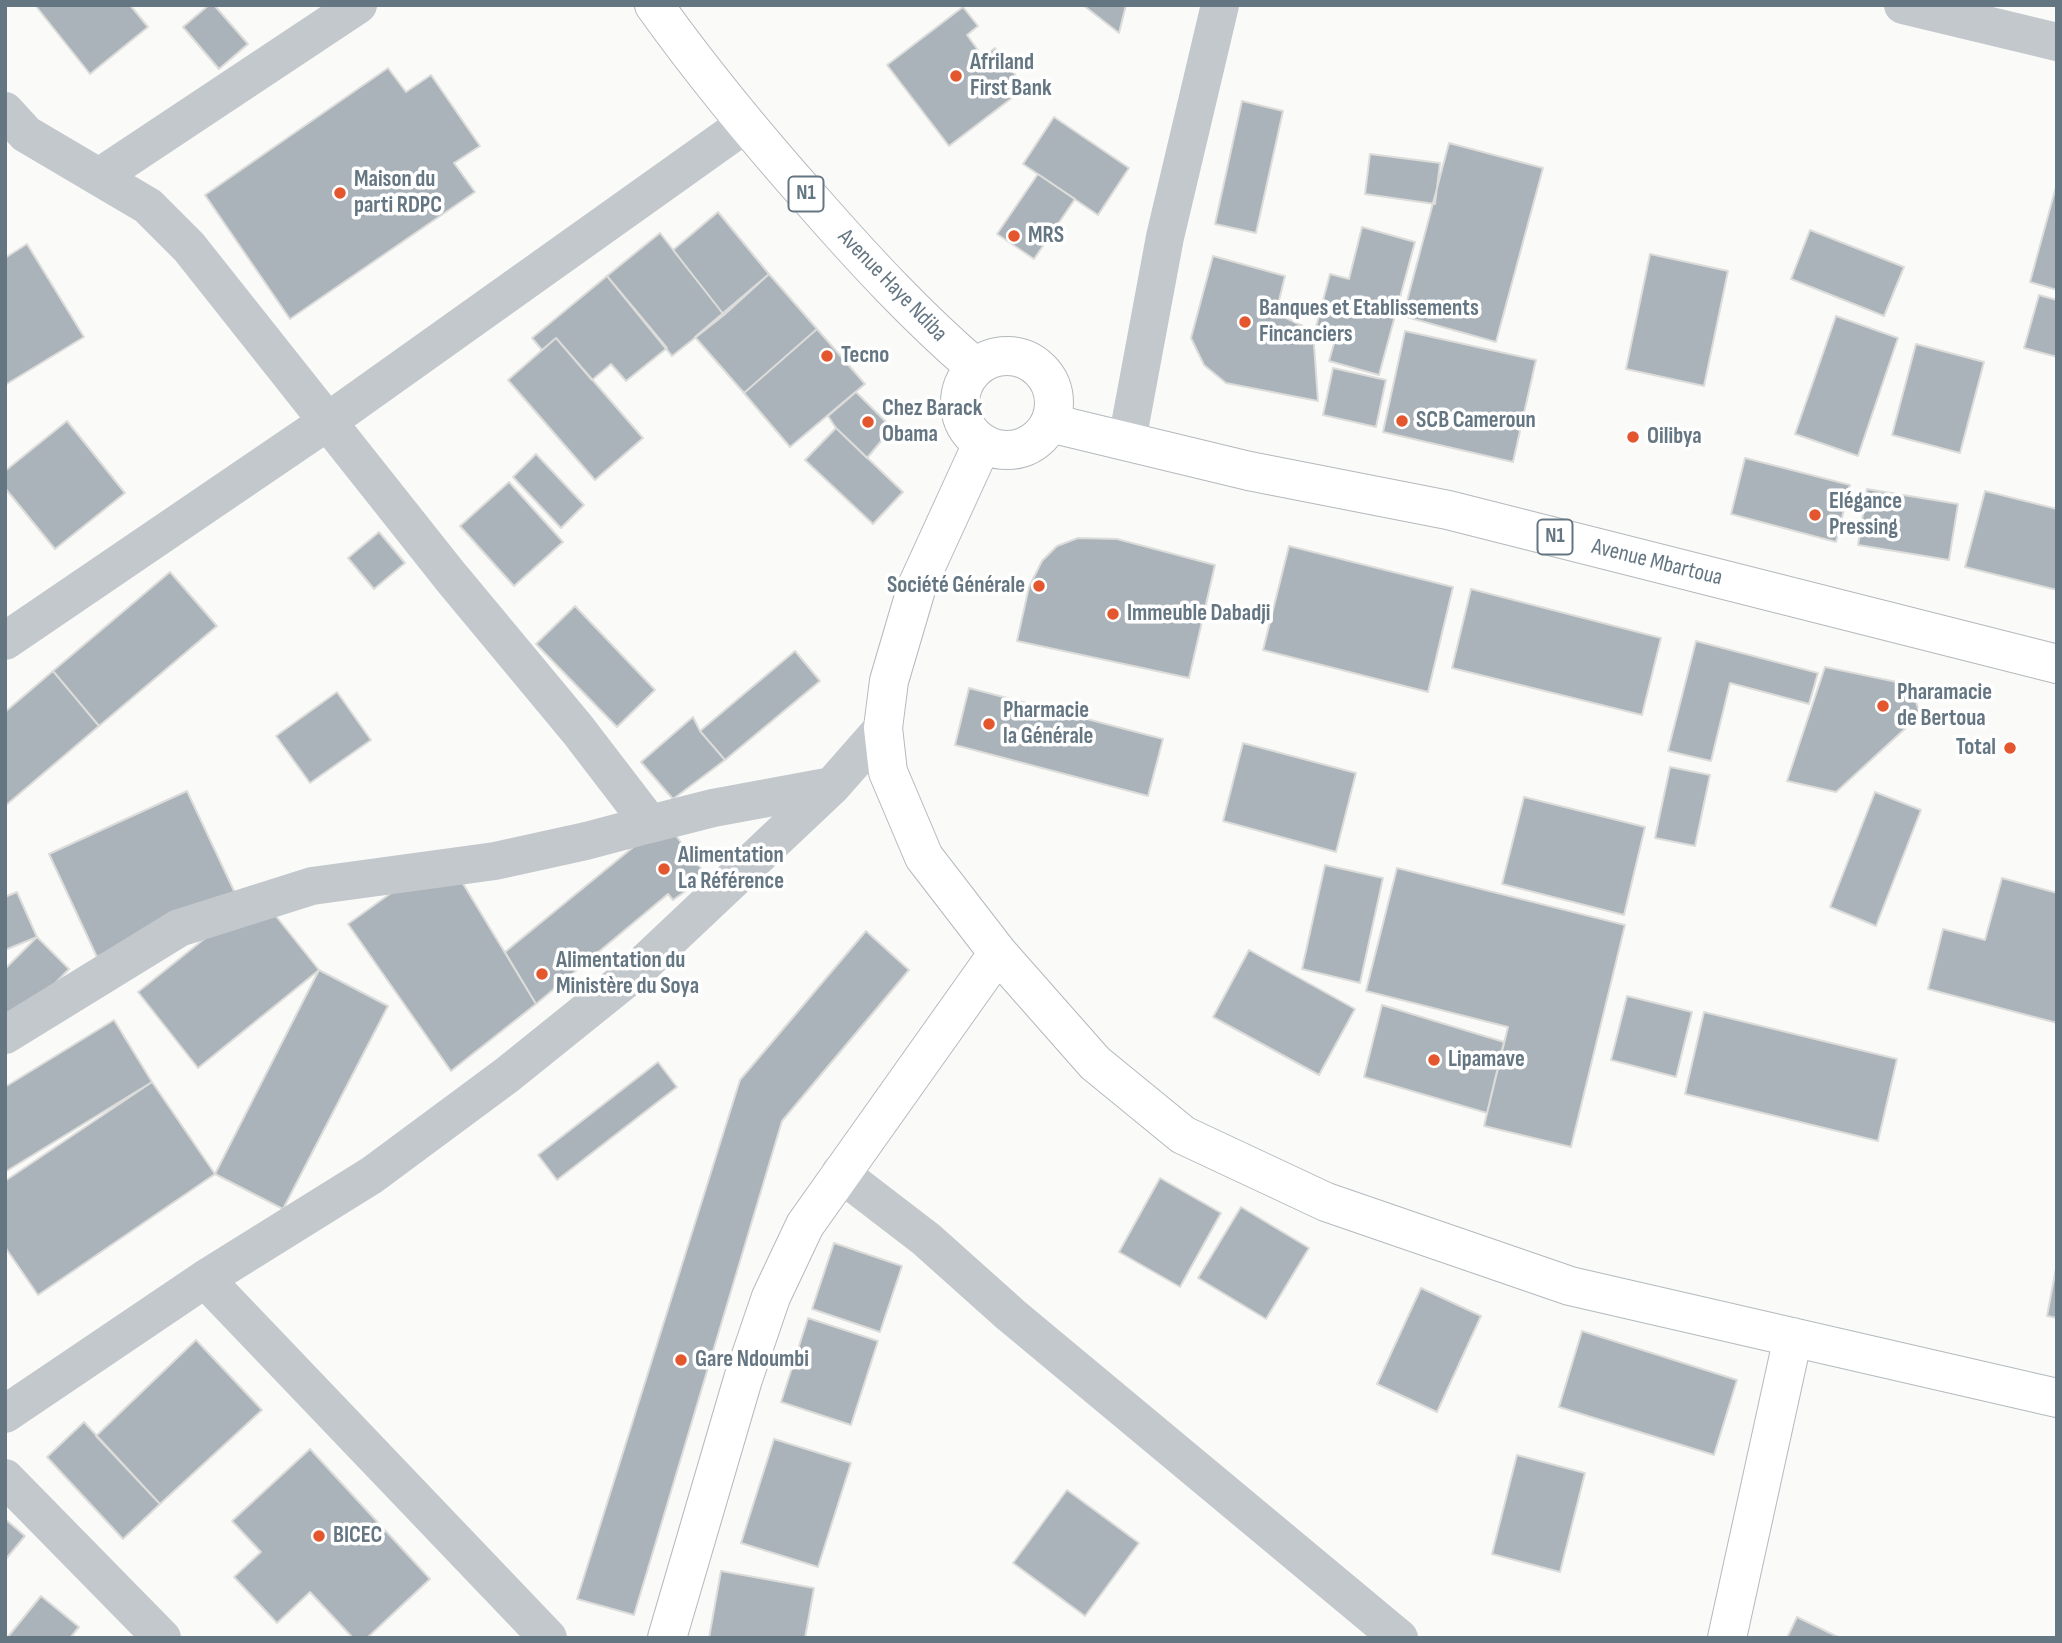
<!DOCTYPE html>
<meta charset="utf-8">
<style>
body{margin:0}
#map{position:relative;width:2062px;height:1643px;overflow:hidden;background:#fafaf8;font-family:"Sofia Sans Condensed",sans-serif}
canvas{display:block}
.frame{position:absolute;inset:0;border:7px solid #657683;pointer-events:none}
</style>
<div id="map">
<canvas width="2062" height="1643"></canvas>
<div class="frame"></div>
</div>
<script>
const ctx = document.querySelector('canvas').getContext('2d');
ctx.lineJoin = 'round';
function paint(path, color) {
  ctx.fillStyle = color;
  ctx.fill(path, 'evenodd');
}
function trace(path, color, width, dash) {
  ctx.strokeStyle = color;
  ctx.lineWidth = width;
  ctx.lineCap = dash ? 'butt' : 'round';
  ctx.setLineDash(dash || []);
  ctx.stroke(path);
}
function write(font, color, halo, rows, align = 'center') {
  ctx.font = font + ' "Sofia Sans Condensed",sans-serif';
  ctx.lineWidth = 7;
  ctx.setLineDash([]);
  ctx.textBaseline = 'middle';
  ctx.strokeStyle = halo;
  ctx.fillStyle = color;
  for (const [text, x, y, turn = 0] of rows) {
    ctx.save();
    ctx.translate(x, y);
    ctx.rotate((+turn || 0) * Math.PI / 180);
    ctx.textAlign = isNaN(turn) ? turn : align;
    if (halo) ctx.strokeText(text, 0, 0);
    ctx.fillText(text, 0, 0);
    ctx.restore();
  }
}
const building = new Path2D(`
 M35 5H130L148 27 90 74Z
 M209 5H214L248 44 219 69 183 27Z
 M1083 5H1126L1119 33Z
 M963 7 978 26 967 35 983 57 995 48 1025 88 949 146 887 65Z
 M388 68 406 92 431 75 480 146 454 163 475 192 290 319 205 195Z
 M1242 101 1283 111 1256 233 1215 224Z
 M1054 117 1129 168 1098 215 1023 164Z
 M1449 143 1543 168 1496 342 1403 316Z
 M1370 154 1440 163 1435 204 1365 194Z
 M1038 174 1075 199 1034 259 997 234Z
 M2057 183V290L2030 282Z
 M718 212 769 274 724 315 673 250Z
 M1362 227 1415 242 1379 375 1329 361 1337 333 1316 327 1330 274 1349 279Z
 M1810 230 1904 267 1884 316 1791 279Z
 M660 233 724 315 672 356 607 276Z
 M27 244 84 337 5 385V258Z
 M1650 254 1728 271 1704 386 1626 369Z
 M1213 256 1285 276 1276 313 1313 331 1318 401 1226 383 1204 365 1191 338Z
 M769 274 817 329 744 393 695 337Z
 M607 276 667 348 626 381 611 364 592 380 556 338 542 350 532 338Z
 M2039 295 2057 300V357L2024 348Z
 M1836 316 1898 338 1858 456 1795 434Z
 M817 329 865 384 790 447 744 393Z
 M1405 331 1536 360 1513 462 1383 432Z
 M556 338 643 438 595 480 508 380Z
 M1916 344 1984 362 1960 453 1892 435Z
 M1333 368 1386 380 1376 427 1323 415Z
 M856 392 892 428 867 458 836 428 828 416Z
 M67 421 125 493 55 549 5 488V471Z
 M836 428 903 492 873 524 805 460Z
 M536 454 584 505 561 528 513 477Z
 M1745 458 1850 485 1836 542 1731 514Z
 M509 482 563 542 514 586 460 526Z
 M1867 489 1958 504 1949 560 1858 545Z
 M1985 491 2057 509V590L1965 567Z
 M379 532 405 563 374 589 348 558Z
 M1078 538 1117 539 1215 565 1189 678 1017 641 1029 587 1042 561 1057 546Z
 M1289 546 1453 587 1428 692 1263 650Z
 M170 572 217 626 99 726 53 671Z
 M1471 589 1661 638 1642 715 1452 668Z
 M575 606 655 690 617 727 536 644Z
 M1696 641 1818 673 1809 704 1730 683 1711 761 1668 751Z
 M795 651 820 681 725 760 700 731Z
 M1825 667 1911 685 1920 715 1836 792 1787 781Z
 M53 671 99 726 5 806V712Z
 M969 688 1163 739 1148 796 955 745Z
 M337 692 371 740 310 783 276 736Z
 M693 717 700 731 725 760 673 799 641 762Z
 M1243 743 1356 773 1336 852 1223 821Z
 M1670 767 1710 775 1695 846 1655 838Z
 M187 791 235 893 97 957 49 854Z
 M1875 792 1921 810 1876 926 1830 907Z
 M1524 797 1645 827 1624 915 1502 884Z
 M653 831 673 832 707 876 673 900 668 894 536 1004 505 952Z
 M1325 865 1383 878 1360 983 1302 969Z
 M1397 868 1625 925 1571 1147 1484 1126 1508 1027 1366 991Z
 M412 878 462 882 536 1004 451 1071 348 924Z
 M2002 878 2057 893V1023L1928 989 1943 929 1985 940Z
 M17 892 37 937 5 950V897Z
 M259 895 319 970 198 1068 138 992Z
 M866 931 909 970 782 1121 634 1615 577 1599 740 1080Z
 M37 937 69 969 5 1035V969Z
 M1249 950 1355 1009 1319 1075 1213 1017Z
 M319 970 388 1006 283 1209 215 1174Z
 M1627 996 1692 1012 1676 1077 1611 1060Z
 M1382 1005 1504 1042 1487 1113 1364 1077Z
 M1704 1012 1897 1059 1878 1141 1685 1094Z
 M114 1020 152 1082 5 1172V1087Z
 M658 1062 677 1087 557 1180 538 1155Z
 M152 1082 215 1174 38 1295 5 1247V1181Z
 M1160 1178 1221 1213 1180 1287 1119 1252Z
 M1241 1207 1309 1248 1266 1319 1198 1278Z
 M834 1243 902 1266 880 1332 812 1309Z
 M2057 1263V1318L2047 1316Z
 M1421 1288 1481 1316 1437 1412 1377 1384Z
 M808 1318 878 1341 851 1425 781 1402Z
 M1582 1331 1737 1380 1714 1455 1559 1407Z
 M196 1340 262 1410 160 1504 96 1436Z
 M84 1422 160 1504 123 1539 47 1457Z
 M774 1439 851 1463 818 1567 741 1543Z
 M310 1449 430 1579 367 1638H353L310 1592 277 1623 234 1577 261 1552 232 1521Z
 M1517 1455 1585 1473 1560 1572 1492 1554Z
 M1067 1490 1139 1543 1085 1616 1013 1563Z
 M5 1519 25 1536 5 1560Z
 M721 1571 814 1588 805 1638H709Z
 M41 1596 79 1627 70 1638H7Z
 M1797 1617 1840 1638H1787Z`);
const street = new Path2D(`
 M1903 5 2057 42
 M5 111 26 134 148 206 189 247 450 576 578 730 650 824 713 808 832 786
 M99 177 358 5
 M1127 441 1165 237 1220 5
 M5 641 327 422 744 125
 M5 1035 179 928 312 886 495 861 586 841 650 824
 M840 1173 926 1239 1011 1315 1399 1638
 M205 1279 548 1638
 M5 1414 205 1279 372 1175 507 1075 635 972 832 786 883 728
 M5 1478 162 1638`);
const secondary = new Path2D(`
 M982 444 917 586 889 681 883 728 888 772 924 857 998 953 1095 1063 1183 1135 1326 1202 1570 1286 2057 1398
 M667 1638 743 1379 771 1297 805 1225 998 953
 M1727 1638 1793 1337`);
const highway = new Path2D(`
 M654 5C704 75 758 140 815 204 866 262 917 317 975 367
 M960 403a47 47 0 1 1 94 0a47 47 0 1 1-94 0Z
 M1050 423 1249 471 1448 510 2057 664`);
const markers = [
 [956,76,7,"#e4572e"],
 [340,193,7,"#e4572e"],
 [1014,236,7,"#e4572e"],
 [1245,322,7,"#e4572e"],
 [827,356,7,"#e4572e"],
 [1402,421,7,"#e4572e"],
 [868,422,7,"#e4572e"],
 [1633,437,7,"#e4572e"],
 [1815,515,7,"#e4572e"],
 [1039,586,7,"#e4572e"],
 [1113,614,7,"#e4572e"],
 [1883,706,7,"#e4572e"],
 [989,724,7,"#e4572e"],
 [2010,748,7,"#e4572e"],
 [664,869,7,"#e4572e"],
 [542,974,7,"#e4572e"],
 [1434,1060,7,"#e4572e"],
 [681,1360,7,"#e4572e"],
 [319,1536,7,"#e4572e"]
];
const shields = [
 [806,194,35],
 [1555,537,35]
];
const shieldNames = [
 ["N1",806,194],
 ["N1",1555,537]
];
const poiNames = [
 ["Afriland",970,63],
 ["First Bank",970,89],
 ["Maison du",354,180],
 ["parti RDPC",354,206],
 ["MRS",1028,236],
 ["Banques et Etablissements",1259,309],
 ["Fincanciers",1259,335],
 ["Tecno",841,356],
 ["Chez Barack",882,409],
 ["Obama",882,435],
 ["SCB Cameroun",1416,421],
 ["Oilibya",1647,437],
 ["Elégance",1829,502],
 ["Pressing",1829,528],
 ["Société Générale",1025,586,"right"],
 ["Immeuble Dabadji",1127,614],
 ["Pharamacie",1897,693],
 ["de Bertoua",1897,719],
 ["Pharmacie",1003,711],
 ["la Générale",1003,737],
 ["Total",1996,748,"right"],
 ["Alimentation",678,856],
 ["La Référence",678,882],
 ["Alimentation du",556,961],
 ["Ministère du Soya",556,987],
 ["Lipamave",1448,1060],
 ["Gare Ndoumbi",695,1360],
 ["BICEC",333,1536]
];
const streetNames = [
 ["Avenue Haye Ndiba",892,286,46],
 ["Avenue Mbartoua",1657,563,14]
];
paint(building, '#aab3b9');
trace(building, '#dcdcda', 2);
trace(secondary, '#b3babf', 40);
trace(highway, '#b4b9bd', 40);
trace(street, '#c3c8cc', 38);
trace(secondary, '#fff', 38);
trace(highway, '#fff', 38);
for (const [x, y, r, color] of markers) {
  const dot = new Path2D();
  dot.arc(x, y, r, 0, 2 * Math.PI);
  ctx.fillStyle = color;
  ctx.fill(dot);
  trace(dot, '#fff', 2.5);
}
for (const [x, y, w] of shields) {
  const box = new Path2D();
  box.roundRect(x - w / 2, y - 17.5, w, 35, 5);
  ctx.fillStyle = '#fff';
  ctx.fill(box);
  trace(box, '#657683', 2);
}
write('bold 21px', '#657683', null, shieldNames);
write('bold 23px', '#657683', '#fff', poiNames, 'left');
write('23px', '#657683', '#fff', streetNames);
</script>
